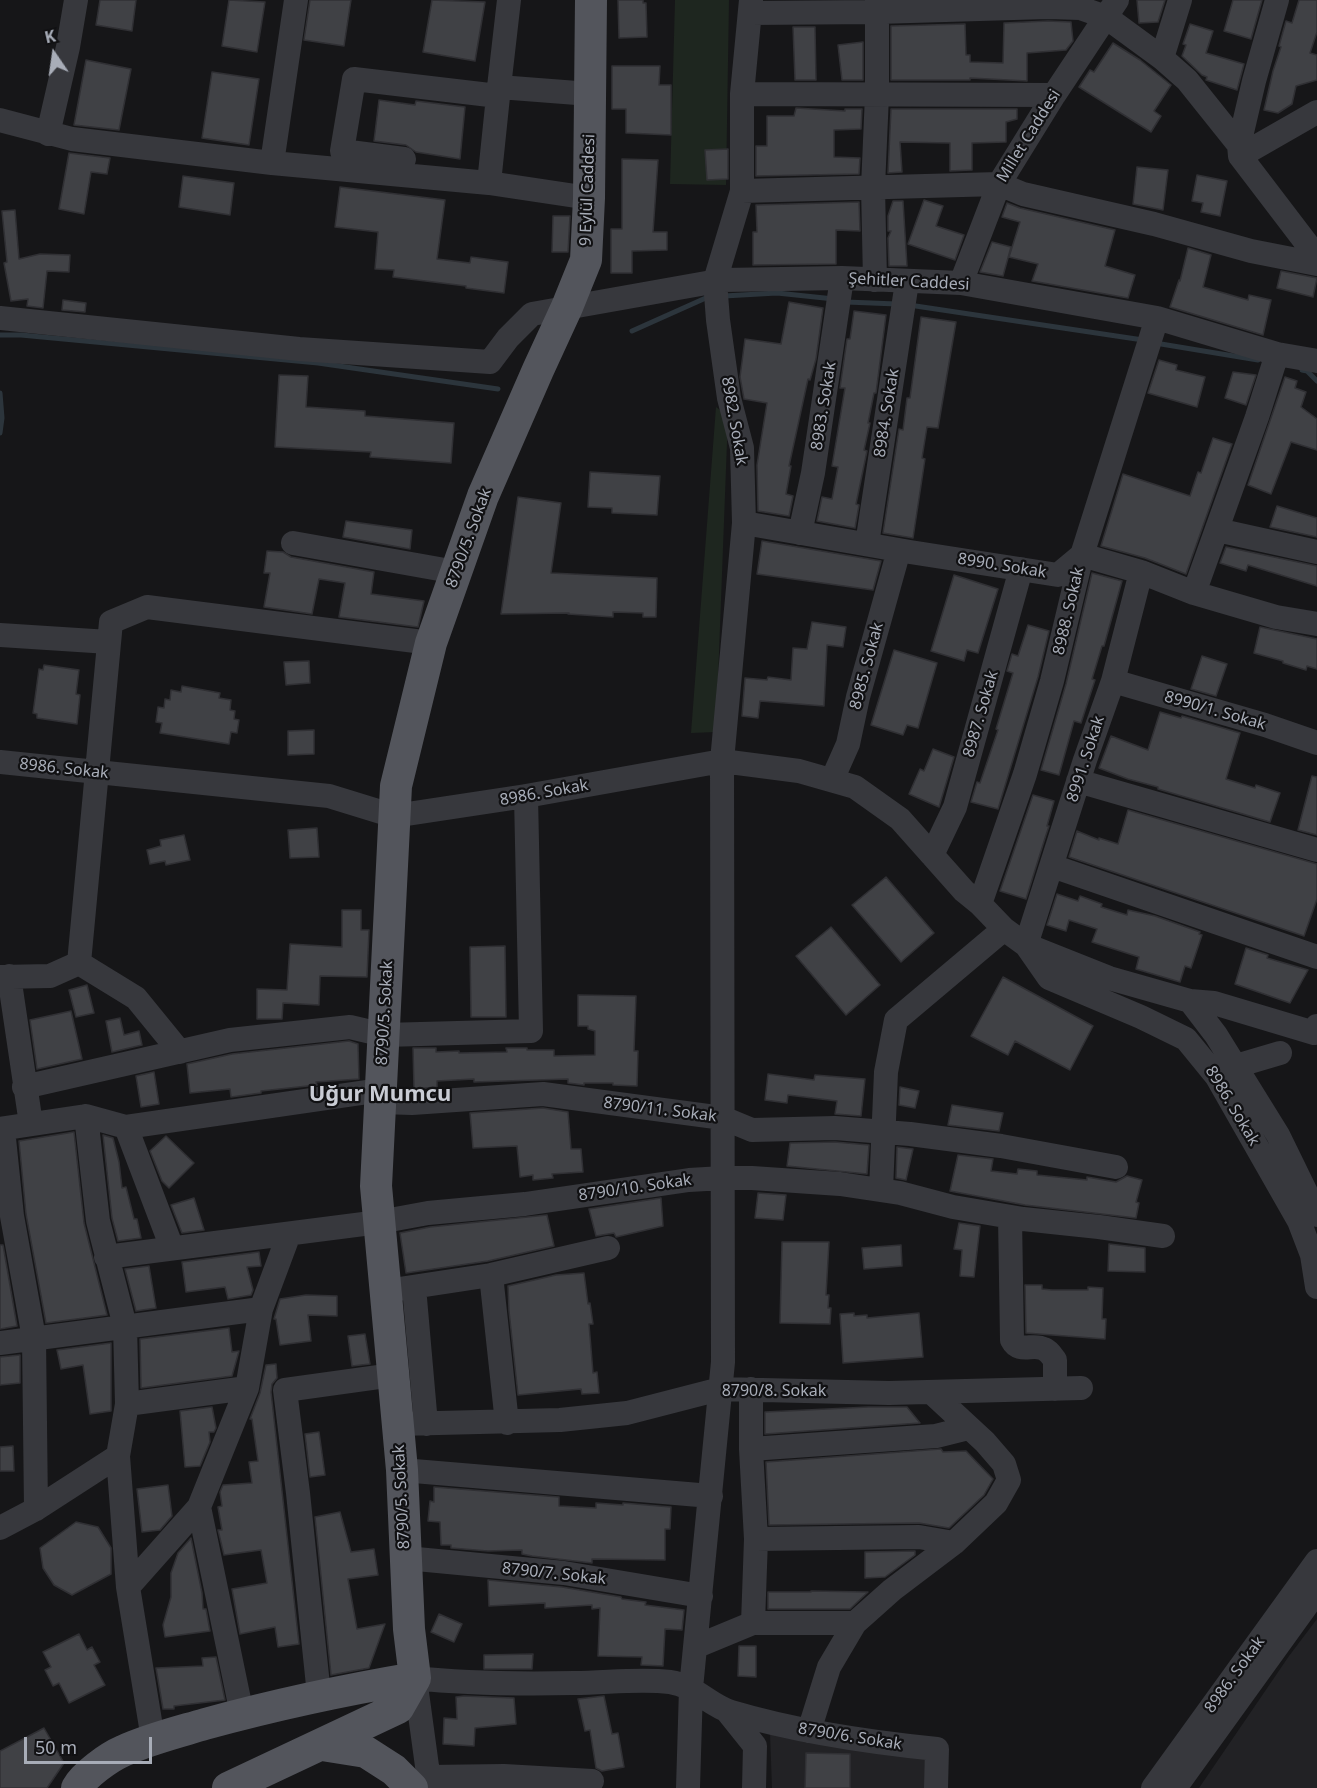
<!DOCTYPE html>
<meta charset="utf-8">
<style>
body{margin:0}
#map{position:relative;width:1317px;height:1788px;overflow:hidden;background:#161618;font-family:"Noto Sans",sans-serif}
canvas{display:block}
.north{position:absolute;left:24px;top:24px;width:60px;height:60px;-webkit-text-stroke:4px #111113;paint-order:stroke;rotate:347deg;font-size:16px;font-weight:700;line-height:24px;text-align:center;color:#a8adb8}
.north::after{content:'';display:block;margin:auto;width:21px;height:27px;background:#a8adb8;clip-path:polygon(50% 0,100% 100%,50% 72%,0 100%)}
.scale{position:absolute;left:24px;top:1737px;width:128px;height:27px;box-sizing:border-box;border:3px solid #a8adb8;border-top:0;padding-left:8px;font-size:18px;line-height:21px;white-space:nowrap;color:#a8adb8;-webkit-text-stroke:4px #111113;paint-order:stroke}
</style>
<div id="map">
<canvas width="1317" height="1788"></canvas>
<div class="north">K</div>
<div class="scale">50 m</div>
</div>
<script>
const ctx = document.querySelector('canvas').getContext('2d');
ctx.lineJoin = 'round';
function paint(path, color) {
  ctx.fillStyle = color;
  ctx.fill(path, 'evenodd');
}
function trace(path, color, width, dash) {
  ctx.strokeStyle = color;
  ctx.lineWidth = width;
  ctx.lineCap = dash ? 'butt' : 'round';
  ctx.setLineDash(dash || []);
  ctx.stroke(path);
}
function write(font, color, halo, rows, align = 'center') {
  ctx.font = font + ' "Noto Sans",sans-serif';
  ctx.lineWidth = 4.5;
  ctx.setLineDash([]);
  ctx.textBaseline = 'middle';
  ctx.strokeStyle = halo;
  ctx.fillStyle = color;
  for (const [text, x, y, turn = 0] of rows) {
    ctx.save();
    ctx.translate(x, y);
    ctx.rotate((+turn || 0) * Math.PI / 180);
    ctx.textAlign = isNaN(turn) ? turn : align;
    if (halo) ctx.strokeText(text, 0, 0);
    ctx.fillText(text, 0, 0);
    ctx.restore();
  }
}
const built = new Path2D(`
 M1317 1619V1788H1199L1289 1656Z
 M770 1733 932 1751V1788H772Z`);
const green = new Path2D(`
 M675 0H729L726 185 670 184Z
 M716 407 728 416 716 732 691 733Z`);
const stream = new Path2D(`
 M724 296 777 293 834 299
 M846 302 897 304
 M909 305 1143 340
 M632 331 708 297
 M0 335H21L318 363 498 389
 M1155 343 1258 360
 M1302 370 1307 371 1317 381
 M0 393 2 418 0 433`);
const building = new Path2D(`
 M100 0H136L132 31 96 25Z
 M229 0 265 2 257 52 222 46Z
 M310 0H351L344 46 304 40Z
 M432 0 485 2 475 61 423 52Z
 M618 0H643V3H646L647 37 619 38Z
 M1137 0H1165L1158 22 1139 23Z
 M1233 0H1262L1251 39 1224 31Z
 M1299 0H1317V32L1310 53 1317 55V80L1296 86 1292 104 1278 113 1264 110 1273 71 1281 47 1279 46 1286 21 1292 23Z
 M1048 21 1071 22 1073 41 1066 50 1027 53V81L970 78V80H891V26L965 24 966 55H970V62L1003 63 1004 23Z
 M1190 24 1213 31 1206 53 1244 64 1237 90 1206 80 1207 77 1202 75 1182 56 1186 45 1183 44Z
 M793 27H815L816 80H795Z
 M863 42V80H842L838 45Z
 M1113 43 1140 60 1171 85 1154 111 1161 116 1151 132 1079 87 1090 70 1094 72Z
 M86 60 131 69 119 130 74 125Z
 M612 66H660L659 85H671V135L626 133V109H612Z
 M212 72 259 79 249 145 202 138Z
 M379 100 415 105 416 101 465 107 460 159 416 152 406 145 374 141Z
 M796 108 845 111V109H862L861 129 834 130V157L860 158 859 174 756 176V146H767V116H794Z
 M891 109H1017V119L1006 122V142L972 143V170L950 171V143L900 142 902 172 888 173Z
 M728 149V179L707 180 705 150Z
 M69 153 110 158 107 174 91 172 84 214 59 209Z
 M622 159 658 160 653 232H667V250L632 251V273H611V229H622Z
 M1137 167 1168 170 1163 210 1133 204Z
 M1197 175 1227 181 1220 216 1201 212 1203 203 1192 201Z
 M183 176 234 183 230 215 179 207Z
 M340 187 445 200 437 259 470 263 471 257 508 262 504 293 466 288V286L393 277 394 270 375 269 378 232 335 227Z
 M924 200 943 206 936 226 964 235 955 260 908 244Z
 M893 201H903L907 266H889L888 238 891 231H888V216Z
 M859 202 860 231 836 230V264L753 265V232H757L756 205Z
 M1007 203 1020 208 1115 230 1105 266 1135 275 1128 298 1032 281 1038 264 1009 257 1020 222 1002 217Z
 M15 210 19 259 40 254 70 255 69 272 47 271 43 308 27 306 28 299 11 301 4 263 7 262 2 211Z
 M553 216H570L568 252H552Z
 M992 242 1011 247 1003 276 980 272Z
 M1188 248 1211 255 1203 287 1248 300 1249 295 1271 300 1263 335 1170 307 1179 280 1180 281Z
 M1281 271 1317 278 1313 297 1277 288Z
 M63 300 86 303 85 312 62 310Z
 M789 302 823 308 816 359 810 380 808 379 789 466H791L786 494 793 496 789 516 758 511 757 465 767 403 744 399 740 377 745 339 781 344Z
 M854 311 886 315 876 393H874L868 423H870L864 450 867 451 856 504 859 505 855 528 817 521 822 497 832 499 838 467 832 466 845 388H840L847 339H850Z
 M921 317 956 322 938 428 927 427 922 458 925 459 913 538 883 533 899 429 903 430 907 398H910Z
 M1159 360 1177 365 1176 370 1205 377 1197 407 1148 393Z
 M1233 372 1256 375 1246 405 1225 398Z
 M279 375 308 376 306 407 365 411V416L454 423 451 463 370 457 371 452 275 447Z
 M1285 377 1297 381 1295 388 1306 392 1301 407 1317 419V450L1291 442 1271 494 1248 485Z
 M1213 438 1232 444 1186 574 1145 558 1101 546 1123 474 1190 496 1198 472 1201 473Z
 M590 472 660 476 657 515 612 513V508L588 507Z
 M518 497 561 503 551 573 657 578 656 617H643V613L613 612V617L568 614 569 613 501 614Z
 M1277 506 1317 518V537L1270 527Z
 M346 521 412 530 410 549 343 537Z
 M762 541 881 561 873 590 757 574Z
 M1226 547 1317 566V586L1248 565 1246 571 1220 563Z
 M267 551 283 552 291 557 374 572 371 594 424 601 418 627 339 617 345 583 319 579 312 614 264 607 270 573H264Z
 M1092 573 1122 581 1104 646H1102L1092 679 1095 680 1081 723 1074 721 1059 775 1041 770 1066 684Z
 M954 575 998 589 978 653 967 650 964 661 931 651Z
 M812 622 846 627 843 647 827 645 824 706 760 701 758 718 742 716 745 678 767 680 768 677 791 680 793 648 807 649Z
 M1028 625 1049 631 1038 677 998 809 971 802 977 782 980 783 998 730 996 729 1013 673 1007 671 1012 654 1018 656Z
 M1260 627 1317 639V669L1307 666 1306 670 1283 663V661L1254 653Z
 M894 650 937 663 918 728 907 725 903 735 871 725Z
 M1202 656 1227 664 1216 696 1191 689Z
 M309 661 310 683 286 685 284 662Z
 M44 665 79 670 76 694 80 695 77 724 37 718V714L33 713 39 669 43 670Z
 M182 686 220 693 219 698 231 700 230 710 235 711 234 719 239 720 237 733 231 732 229 744 160 733 162 723 156 722 158 707 164 708 165 699 170 700 171 690 181 692Z
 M1160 712 1181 718 1182 716 1240 733 1226 779 1255 788 1256 785 1280 793 1270 822 1158 789V787L1128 779 1099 768 1111 736 1148 750Z
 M314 730V754L288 755V731Z
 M933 749 954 757 939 807 909 794 920 769 924 771Z
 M1312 776 1317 777V835L1298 830Z
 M1033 795 1054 801 1047 826H1049L1046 835 1026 899 1000 891Z
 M1128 810 1317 864V899L1304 936 1069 857 1077 831 1099 840V838L1118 844Z
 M317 828 319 857 290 858 288 830Z
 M184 835 190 860 166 865 165 861 150 864 147 850 161 846 160 840Z
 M886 877 934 933 901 962 852 905Z
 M1057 894 1078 901 1080 896 1102 904 1101 907 1127 915 1128 910 1155 916 1200 932 1199 934 1202 935 1191 968 1185 966 1180 982 1136 969 1139 957 1092 942 1097 929 1069 920 1066 931 1047 925Z
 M342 910H361V930H369L367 977 320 976 319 1005 283 1003 282 1019H257V989L287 990 290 944 342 947Z
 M831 927 880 985 846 1015 796 956Z
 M505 946 506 1017H471L470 947Z
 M1246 948 1268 955 1267 958 1308 970 1290 1003 1235 984Z
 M1003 977 1093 1026 1070 1070 1015 1041 1008 1055 971 1036Z
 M87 985 94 1013 76 1017 69 990Z
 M578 995 636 996 634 1051H638L637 1086 613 1085V1083H584V1085L568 1083V1079L474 1082V1079L437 1081V1087L414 1089 413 1048H436V1052L459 1051V1053L507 1052 506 1048H527V1050H554V1056L595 1055V1031L588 1029V1026H578Z
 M71 1011 82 1059 37 1069 30 1020Z
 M120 1018 124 1035 139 1031 142 1045 112 1052 106 1021Z
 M349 1041 358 1044 359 1079 316 1082 317 1085 261 1091V1093L231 1097 230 1089 190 1093 187 1064 232 1054Z
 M154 1072 159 1104 141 1107 136 1076Z
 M768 1074 814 1080 815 1075 865 1079 861 1116 835 1114 837 1101 788 1095 787 1103 765 1100Z
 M900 1087 919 1091 915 1108 899 1105Z
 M952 1105 1003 1113 999 1131 948 1125Z
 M543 1108 568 1112 571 1149H581L583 1172 552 1174 553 1178 533 1180V1175L520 1177 517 1146 473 1148 470 1113Z
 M74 1132 84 1223 107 1315 46 1323 26 1214 19 1141Z
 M103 1135 113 1138 119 1162 122 1188 126 1187 134 1219H137L141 1238 118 1241 112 1218Z
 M166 1136 194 1163 169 1188 162 1181 150 1151Z
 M835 1142 869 1145 867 1174 787 1166 790 1143Z
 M897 1147 913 1149 906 1180 896 1178Z
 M958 1155 993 1159 991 1171 1017 1174 1018 1169 1037 1171V1175L1087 1180V1177L1116 1182 1127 1176 1142 1180 1136 1202 1139 1203 1136 1218 1025 1205 950 1191Z
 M758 1193 786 1195 783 1220 755 1218Z
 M194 1198 204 1230 182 1233 171 1205Z
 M661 1198 663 1226 616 1237 614 1233 596 1236 589 1209Z
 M547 1215 554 1246 488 1261 406 1273 400 1233 430 1227Z
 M959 1223 980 1226 974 1277 960 1276 962 1250 954 1249Z
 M782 1242H829L826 1295H829L828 1308H831L830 1324 780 1323Z
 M1109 1244 1145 1248V1272L1108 1271Z
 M0 1245H3L17 1326 0 1329Z
 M901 1245 902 1266 864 1269 862 1248Z
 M259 1252 261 1266 247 1267 253 1290 251 1295 228 1299 225 1287 186 1292 182 1262Z
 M149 1266 156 1308 136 1311 125 1269Z
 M584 1273 588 1304 590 1303 593 1324H589L593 1373 597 1372 599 1393 582 1394 581 1389 518 1395 509 1311 508 1286 556 1275Z
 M1025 1285H1042V1289L1052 1290H1088V1287L1103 1288 1102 1319H1106L1105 1339 1026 1333Z
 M306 1295 337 1296V1316L308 1315 311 1341 280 1345 276 1319H274L280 1299Z
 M854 1313V1316L867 1315V1318L919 1313 923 1357 843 1363 840 1314Z
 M229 1328 232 1352 239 1351 232 1376 141 1388 140 1339Z
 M365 1334 370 1364 352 1366 348 1336Z
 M111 1343V1411L90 1414 83 1365 61 1369 57 1350Z
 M20 1355V1383L0 1385V1357Z
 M276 1364 277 1378 272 1384 271 1392 299 1644 278 1647 275 1627 240 1634 232 1589 267 1583 261 1550 224 1555 218 1530H222L218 1507 222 1506 220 1492 223 1485 252 1483 249 1462 258 1461 252 1419H250L260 1393 266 1365Z
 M212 1407 216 1428 214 1432H209L210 1442 200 1466 185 1467 180 1411Z
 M868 1407H907L920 1423 765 1434V1412Z
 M319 1432 325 1475 310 1477 305 1434Z
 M13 1446 14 1471H0V1447Z
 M941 1449 943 1452 966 1451 993 1479 984 1495 949 1528 919 1523 769 1525 766 1462Z
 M168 1485 172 1516 160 1530 142 1532 137 1489Z
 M434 1487 559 1497V1506L596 1508V1503L623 1505V1503L671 1507 670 1529H665V1560L592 1559V1563L532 1556 522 1554V1550L488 1551 451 1548V1545H441L440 1522 428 1521 430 1501 434 1502Z
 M340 1512 351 1552 374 1549 378 1575 348 1579 357 1629 385 1624 369 1668 331 1675 315 1517Z
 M76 1522 98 1527 111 1548V1574L72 1595 54 1585 43 1568 40 1548Z
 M191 1538 202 1593 203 1609H206L210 1631 165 1637 163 1625 171 1597V1573L178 1553Z
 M915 1551V1555L885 1577 865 1578V1552Z
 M488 1580 562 1587 621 1597 622 1599 646 1602 645 1605 684 1610 682 1630 665 1629 663 1666 641 1665 642 1657 598 1656 600 1608 592 1609V1605L545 1608V1603L489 1606Z
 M811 1591 868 1592 850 1609H768V1592H811Z
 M439 1614 462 1624 454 1642 431 1632Z
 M79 1634 87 1650 92 1647 100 1662 94 1665 105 1685 69 1703 59 1683 53 1686 45 1670 51 1667 43 1652Z
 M739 1646H756V1677L738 1676Z
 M533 1654 532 1669H484V1655Z
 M216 1657 225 1700 174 1706V1709H163L156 1668 203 1666 202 1658Z
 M464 1696 514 1698 516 1724 475 1728 474 1746 443 1744 444 1718 457 1719 456 1697Z
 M604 1696 612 1734 618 1733 624 1767 602 1771 596 1768 590 1730 585 1731 578 1699Z
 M44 1728 64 1763 47 1788H0V1751Z
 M806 1753 850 1754V1788H805Z`);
const minor = new Path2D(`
 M509 0 499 87 590 94
 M750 13 877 12 1048 7 1080 8 1106 17 1162 58 1187 80 1239 145 1240 156
 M1162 58 1180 0
 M742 94 1054 95
 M1317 112 1240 156 1317 257
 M0 120 72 139 272 163 489 183 589 198
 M48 134 68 47 76 0
 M1239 145 1254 81 1277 0
 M404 159 342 151 354 79 498 96
 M272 163 296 0
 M489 183 499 87
 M742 191 999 184 1023 194 1154 224 1251 251 1317 264
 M875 280 873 187 877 95V0
 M961 283 999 184 1054 95 1117 0
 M0 318 299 349 490 362 508 338 532 314 723 280 842 278 961 283 1157 318 1277 354 1317 361
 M744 523 910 552 1058 575 1082 555 1141 572 1194 593 1276 617 1317 624
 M1217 530 1317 552
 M800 533 813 473 842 278
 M293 543 456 572
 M867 544 907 282
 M1194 593 1257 417 1277 354
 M0 635 109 642
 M1113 681 1265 725 1317 743
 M0 762 329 796 394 816 526 796 722 761 799 771 855 787 900 819 964 891 980 904 1004 929 1026 945 1109 978 1190 1001 1216 1035 1278 1135 1317 1215
 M832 780 848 744 858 697 899 550
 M1078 781 1317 850
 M932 855 955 807 1021 569
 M1052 866 1317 957
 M980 904 1025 774 1052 681 1082 555 1157 318
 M1026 945 1049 978 1141 1017 1186 1039 1217 1077 1299 1221 1312 1255 1317 1287
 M1026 945 1085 760 1113 681 1141 572
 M9 976 31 1124
 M0 977 50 976 79 963
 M1190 1001 1214 1003 1314 1033 1317 1026
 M180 1052 136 998 79 963 111 622 147 607 431 643
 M1236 1066 1280 1053
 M24 1087 230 1040 350 1027 384 1035 531 1031 526 796
 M380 1102 412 1103 543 1094 723 1118 752 1130 835 1128 910 1134 1001 1146 1116 1167
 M86 1116 98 1221 125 1326 127 1404 118 1456 128 1587 153 1739
 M126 1127 381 1090
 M0 1129 86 1116 126 1127 172 1248
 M3 1129 12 1216 34 1338 36 1509
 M881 1190 886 1072 896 1020 1004 929
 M1010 1217 1012 1340C1019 1354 1033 1343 1044 1349 1049 1351 1052 1356 1055 1360V1389
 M106 1257 379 1222 428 1213 525 1204 689 1180 723 1178H752L840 1184 900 1193 953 1207 1023 1219 1099 1227 1163 1236
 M491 1275 507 1423
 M414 1287 426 1424
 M386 1291 491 1275 608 1248
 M0 1343 261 1309
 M751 1389V1449L756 1539 753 1623
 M127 1404 247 1388
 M398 1424 560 1420 627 1413 720 1389 889 1393 1081 1388
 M751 1449 936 1436 968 1428
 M402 1470 711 1496
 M199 1507 242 1714
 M0 1528 36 1509 118 1456
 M756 1539 919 1537 954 1543
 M406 1558 564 1573 701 1596
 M128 1587 199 1507 247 1388 261 1309 289 1234
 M695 1647 753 1623H855
 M319 1695 298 1493 285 1390 393 1375
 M727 1711 755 1746 754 1788
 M809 1731 829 1667 855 1623 892 1590 954 1543 996 1503 1009 1480 1004 1464 985 1442 931 1392
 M428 1777 504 1776 592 1781
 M430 1788 415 1678C468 1684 521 1684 574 1683 606 1683 639 1678 670 1682 694 1685 709 1705 731 1712 798 1732 867 1742 937 1749L936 1788
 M688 1788 691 1688 723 1362 722 761 744 523 742 448 729 398 718 320 715 281 742 191V94L751 0
 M1153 1788 1317 1561
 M1175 1788 1317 1591`);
const major = new Path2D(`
 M322 1745 366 1752 394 1770 412 1788
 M77 1788C84 1775 109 1757 123 1751 149 1739 178 1732 205 1724 274 1705 344 1690 415 1678
 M228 1788 398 1708 415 1678 409 1629 402 1470 376 1186 396 786 431 643 483 496 538 370 567 307 586 260 589 198 591 0`);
const streetNames = [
 ["Millet Caddesi",1029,136,-58],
 ["9 Eylül Caddesi",588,190,-88],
 ["Şehitler Caddesi",909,282,3],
 ["8983. Sokak",824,406,-81],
 ["8984. Sokak",887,413,-81],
 ["8982. Sokak",734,421,80],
 ["8790/5. Sokak",469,538,-70],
 ["8990. Sokak",1002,566,9],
 ["8988. Sokak",1069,611,-77],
 ["8985. Sokak",867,666,-75],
 ["8990/1. Sokak",1215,711,16],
 ["8987. Sokak",981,714,-74],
 ["8991. Sokak",1086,759,-72],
 ["8986. Sokak",64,769,6],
 ["8986. Sokak",544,793,-10],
 ["8790/5. Sokak",385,1013,-87],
 ["8986. Sokak",1232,1106,59],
 ["8790/11. Sokak",660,1110,7],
 ["8790/10. Sokak",635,1188,-8],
 ["8790/8. Sokak",774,1391],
 ["8790/5. Sokak",402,1497,-93],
 ["8790/7. Sokak",554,1574,6],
 ["8986. Sokak",1235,1675,-54],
 ["8790/6. Sokak",850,1737,9]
];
const districtNames = [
 ["Uğur Mumcu",380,1095]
];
paint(built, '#222225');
paint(green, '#1e261f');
trace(stream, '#2c353c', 5);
paint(building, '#404145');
trace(building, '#303034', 1.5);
trace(minor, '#37383d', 24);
trace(major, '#53555c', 32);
write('16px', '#a8adb8', '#111113', streetNames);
write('bold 22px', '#c9ccd4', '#111113', districtNames);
</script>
